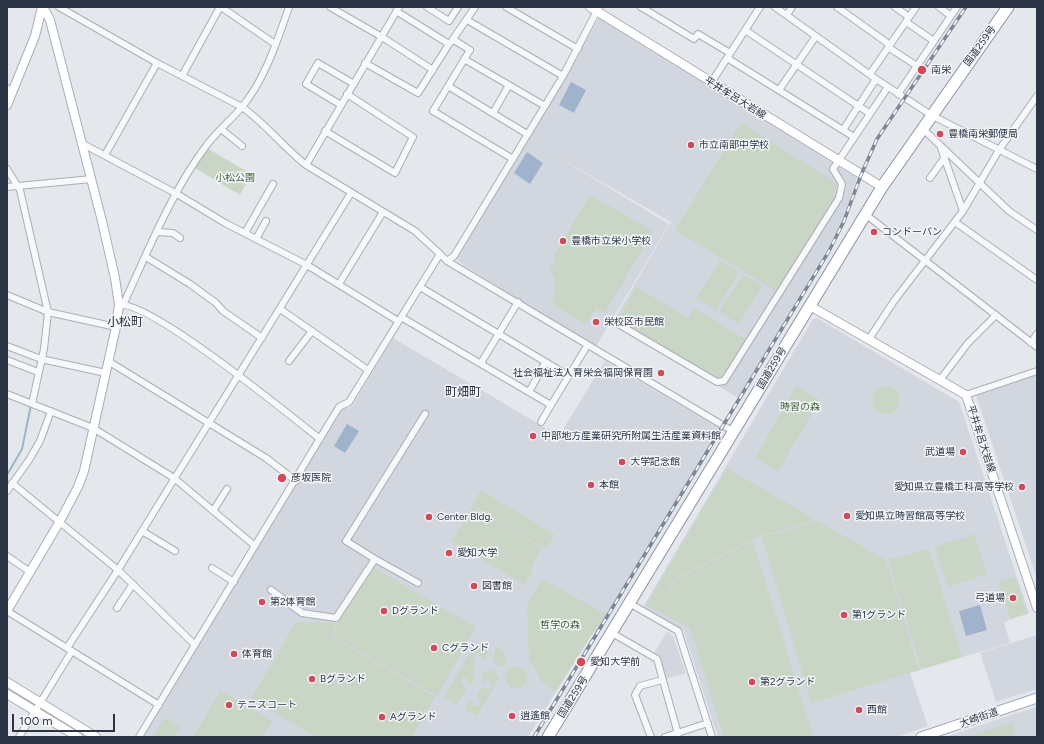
<!DOCTYPE html>
<meta charset="utf-8">
<style>
body{margin:0}
#map{position:relative;width:1044px;height:744px;overflow:hidden;background:#e4e7ec;font-family:Figtree,sans-serif}
canvas{display:block}
.frame{position:absolute;inset:0;border:8px solid #2b3445;pointer-events:none}
.scale{position:absolute;left:12px;top:714px;width:103px;height:18px;box-sizing:border-box;border:2px solid #2b3445;border-top:0;padding-left:5px;font-size:12px;line-height:14px;white-space:nowrap;color:#2b3445;-webkit-text-stroke:3px #f4f6f9;paint-order:stroke}
</style>
<div id="map">
<canvas width="1044" height="744"></canvas>
<div class="frame"></div>
<div class="scale">100 m</div>
</div>
<script>
const ctx = document.querySelector('canvas').getContext('2d');
ctx.lineJoin = 'round';
function paint(path, color) {
  ctx.fillStyle = color;
  ctx.fill(path, 'evenodd');
}
function trace(path, color, width, dash) {
  ctx.strokeStyle = color;
  ctx.lineWidth = width;
  ctx.lineCap = dash ? 'butt' : 'round';
  ctx.setLineDash(dash || []);
  ctx.stroke(path);
}
function write(font, color, halo, rows, align = 'center') {
  ctx.font = font + ' Figtree,"Noto Sans JP",sans-serif';
  ctx.lineWidth = 3;
  ctx.setLineDash([]);
  ctx.textBaseline = 'middle';
  ctx.strokeStyle = halo;
  ctx.fillStyle = color;
  for (const [text, x, y, turn = 0] of rows) {
    ctx.save();
    ctx.translate(x, y);
    ctx.rotate((+turn || 0) * Math.PI / 180);
    ctx.textAlign = isNaN(turn) ? turn : align;
    if (halo) ctx.strokeText(text, 0, 0);
    ctx.fillText(text, 0, 0);
    ctx.restore();
  }
}
const built = new Path2D(`
 M600 16 857 178 844 219 828 248 738 398 613 321 671 222 553 154 669 224 595 348 459 262 457 259Z
 M817 318 959 402 1029 613 1004 622 1010 643 910 673 928 726 896 737H718L683 630 643 607 813 319Z
 M393 338 559 436 605 361 719 428 597 633 593 632 528 737H143L341 407 348 408 352 406Z
 M1037 374V579L976 395Z
 M667 632 673 636 686 673 665 679 652 656Z
 M1037 635V689L996 702 980 653Z
 M1037 707V737H946L1014 714Z`);
const green = new Path2D(`
 M741 123 830 179 836 186 835 196 776 291 675 230Z
 M207 148 251 174 240 195 195 168Z
 M590 195 653 231 605 313 596 308 586 324 552 304 556 282 550 268 556 259 554 256Z
 M720 260 739 272 716 310 697 298Z
 M743 274 762 286 739 324 719 312Z
 M637 287 688 318 694 308 745 339 719 382 617 320Z
 M796 386 820 400 778 471 755 458Z
 M872 400a14 14 0 1 1 28 0a14 14 0 1 1-28 0Z
 M727 468 816 520 760 536 674 579 656 611 646 605Z
 M481 490 555 535 546 549 472 505Z
 M472 506 542 548 531 568 460 526Z
 M818 521 886 560 919 670 811 703 762 537Z
 M460 527 533 570 524 585 451 541Z
 M974 534 987 574 948 587 935 547Z
 M753 541 813 737H724L690 628 657 610 675 580Z
 M929 549 962 657 921 669 888 560Z
 M374 568 476 627 437 696 334 637 338 622Z
 M1015 576 1027 614 1011 619 998 582Z
 M543 579 605 614 556 691 542 682 529 659 527 605Z
 M296 622 336 623 332 637 435 697 412 737H316L251 699Z
 M485 641 490 643 488 653 484 661 480 654 477 653 474 656V660L476 662C470 670 476 677 472 685L469 684 467 678 461 679V684L466 688V692L456 704 444 697 472 650 477 644Z
 M499 647 504 653 506 665C501 667 495 664 493 660L495 649Z
 M505 677a11 11 0 1 1 22 0a11 11 0 1 1-22 0Z
 M488 670 495 672 499 678 477 716 465 709 466 704 471 699 472 705 478 706 480 702 477 696V693L481 688 489 689 492 686 491 681 487 680 484 683 481 679 483 673Z
 M221 690 272 721 262 737H193Z
 M164 718 181 728 175 737H152Z
 M1012 722 1017 737H967Z`);
const water = new Path2D(`
 M571 82 586 90 574 113 559 105Z
 M527 152 543 163 530 184 514 173Z
 M347 424 359 431 345 453 334 446Z
 M980 605 987 630 966 636 959 611Z`);
const stream = new Path2D(`
 M7 475 22 449 31 405`);
const street = new Path2D(`
 M59 7 157 63 242 107C266 124 283 147 306 165L415 231 440 254
 M221 7 275 44
 M330 7 382 37 433 70
 M427 7 449 21 458 7
 M506 7 578 49
 M641 7 694 39 698 34 730 53
 M775 7 876 79 931 115 1037 169
 M837 7 886 42 891 49 917 66
 M895 7 909 17
 M939 7 951 16
 M787 15 792 7
 M467 20 563 76
 M906 22 934 41
 M745 30 869 113
 M454 40 470 50 433 111 513 159
 M451 42 475 7
 M727 58 854 137
 M464 59 545 106
 M365 63 418 93 449 44 396 11
 M870 74 916 7
 M182 76 220 7
 M711 83 760 7
 M448 86 527 134
 M7 88 12 92
 M779 90 816 36
 M898 94 957 7
 M341 105 306 84 318 63 354 84
 M493 113 509 85
 M922 128 1009 211 1037 230
 M221 129 242 146
 M843 130 876 79
 M325 131 395 173 413 137 347 94
 M83 144 177 194 225 223 307 265 398 321
 M941 148 963 211
 M105 155 157 63
 M306 165 399 7
 M7 169 20 190 48 312 44 349 32 404
 M930 178 945 157
 M7 187 92 179
 M865 214 1037 347
 M955 222 1037 280
 M158 232 173 233 180 238
 M245 233 273 184
 M256 239 266 221
 M146 257 190 284 216 303 223 311 262 338
 M447 261 734 432
 M339 284 383 212
 M420 287 569 376
 M7 295 48 312 116 327
 M120 305C150 301 291 416 320 439
 M123 305C147 253 172 191 206 146 216 132 230 121 241 108 264 82 278 39 289 7
 M280 309 368 370
 M401 317 551 405 587 346
 M613 321 717 382 724 381 839 198 842 184 833 169 888 87
 M869 339 894 301 963 211 999 150 1037 96
 M1031 343 1037 334
 M7 346 41 359 106 373
 M7 360 38 372
 M108 361 266 458 296 481
 M289 361 312 331
 M481 363 518 302
 M940 380 968 343 996 315
 M529 392 545 363
 M7 394 93 428 174 478 255 546
 M966 395 1037 371
 M541 422 551 405
 M12 483 118 570 195 645
 M7 491 29 460 40 441 51 411
 M213 511 227 489
 M142 531 175 551
 M7 556 30 572
 M375 559 346 541 425 414
 M212 568 234 582
 M271 590 302 613 336 618 375 559 418 583
 M629 603 678 631 712 737
 M117 608 133 584
 M7 611 159 705
 M612 633 657 659 678 734
 M67 648 118 570 351 193
 M19 737 72 651
 M139 737 339 407 349 402 440 254 447 261 454 256 563 76 599 7
 M651 737 635 695 640 686 662 680
 M665 737 708 723`);
const secondary = new Path2D(`
 M590 7 882 187
 M7 105 35 36 42 7
 M810 306 966 395 1037 608
 M7 611 60 521 78 487 84 471 116 327 119 305 115 278 102 221 50 20 43 7
 M7 682 96 737
 M7 694 78 737`);
const primary = new Path2D(`
 M921 737 1037 698`);
const highway = new Path2D(`
 M548 737 882 187 1008 7`);
const rail = new Path2D(`
 M534 737 829 251 844 221 861 175 877 139 966 7`);
const markers = [
 [922,70,5,"#d1495b"],
 [940,134,4,"#d1495b"],
 [691,145,4,"#d1495b"],
 [874,232,4,"#d1495b"],
 [563,241,4,"#d1495b"],
 [596,322,4,"#d1495b"],
 [661,373,4,"#d1495b"],
 [533,436,4,"#d1495b"],
 [963,452,4,"#d1495b"],
 [622,462,4,"#d1495b"],
 [282,478,5,"#d1495b"],
 [591,485,4,"#d1495b"],
 [1022,487,4,"#d1495b"],
 [847,516,4,"#d1495b"],
 [429,517,4,"#d1495b"],
 [449,553,4,"#d1495b"],
 [474,586,4,"#d1495b"],
 [1013,598,4,"#d1495b"],
 [262,602,4,"#d1495b"],
 [384,611,4,"#d1495b"],
 [844,615,4,"#d1495b"],
 [434,648,4,"#d1495b"],
 [234,654,4,"#d1495b"],
 [581,662,5,"#d1495b"],
 [312,679,4,"#d1495b"],
 [752,682,4,"#d1495b"],
 [229,705,4,"#d1495b"],
 [859,710,4,"#d1495b"],
 [512,716,4,"#d1495b"],
 [382,717,4,"#d1495b"]
];
const streetNames = [
 ["国道259号",980,46,-54],
 ["平井牟呂大岩線",735,98,32],
 ["国道259号",772,368,-59],
 ["平井牟呂大岩線",981,439,72],
 ["国道259号",573,697,-58],
 ["大崎街道",979,718,-19]
];
const poiNames = [
 ["南栄",931,70],
 ["豊橋南栄郵便局",948,134],
 ["市立南部中学校",699,145],
 ["コンドーパン",882,232],
 ["豊橋市立栄小学校",571,241],
 ["栄校区市民館",604,322],
 ["社会福祉法人育栄会福岡保育園",653,373,"right"],
 ["中部地方産業研究所附属生活産業資料館",541,436],
 ["武道場",955,452,"right"],
 ["大学記念館",630,462],
 ["彦坂医院",291,478],
 ["本館",599,485],
 ["愛知県立豊橋工科高等学校",1014,487,"right"],
 ["愛知県立時習館高等学校",855,516],
 ["Center Bldg.",437,517],
 ["愛知大学",457,553],
 ["図書館",482,586],
 ["弓道場",1005,598,"right"],
 ["第2体育館",270,602],
 ["Dグランド",392,611],
 ["第1グランド",852,615],
 ["Cグランド",442,648],
 ["体育館",242,654],
 ["愛知大学前",590,662],
 ["Bグランド",320,679],
 ["第2グランド",760,682],
 ["テニスコート",237,705],
 ["西館",867,710],
 ["逍遙館",520,716],
 ["Aグランド",390,717]
];
const parkNames = [
 ["小松公園",235,178],
 ["時習の森",800,407],
 ["哲学の森",560,625]
];
const quarterNames = [
 ["小松町",125,322],
 ["町畑町",463,392]
];
paint(built, '#d2d6de');
paint(green, '#c9d6c5');
paint(water, '#9fb4cc');
trace(stream, '#9fb4cc', 2);
trace(street, '#a9aeb7', 8);
trace(secondary, '#a9aeb7', 10);
trace(primary, '#a3abb8', 11);
trace(highway, '#8b94a3', 13);
trace(street, '#f7f8fa', 6);
trace(secondary, '#fff', 8);
trace(primary, '#fff', 9);
trace(highway, '#fff', 11);
trace(rail, '#7d8696', 3.5);
trace(rail, '#f4f6f9', 2, [6]);
for (const [x, y, r, color] of markers) {
  const dot = new Path2D();
  dot.arc(x, y, r, 0, 2 * Math.PI);
  ctx.fillStyle = color;
  ctx.fill(dot);
  trace(dot, '#f4f6f9', 1.5);
}
write('10px', '#2b3445', '#f4f6f9', streetNames);
write('10px', '#2b3445', '#f4f6f9', poiNames, 'left');
write('10px', '#3f6138', '#f4f6f9', parkNames);
write('12px', '#1d2536', '#f4f6f9', quarterNames);
</script>
